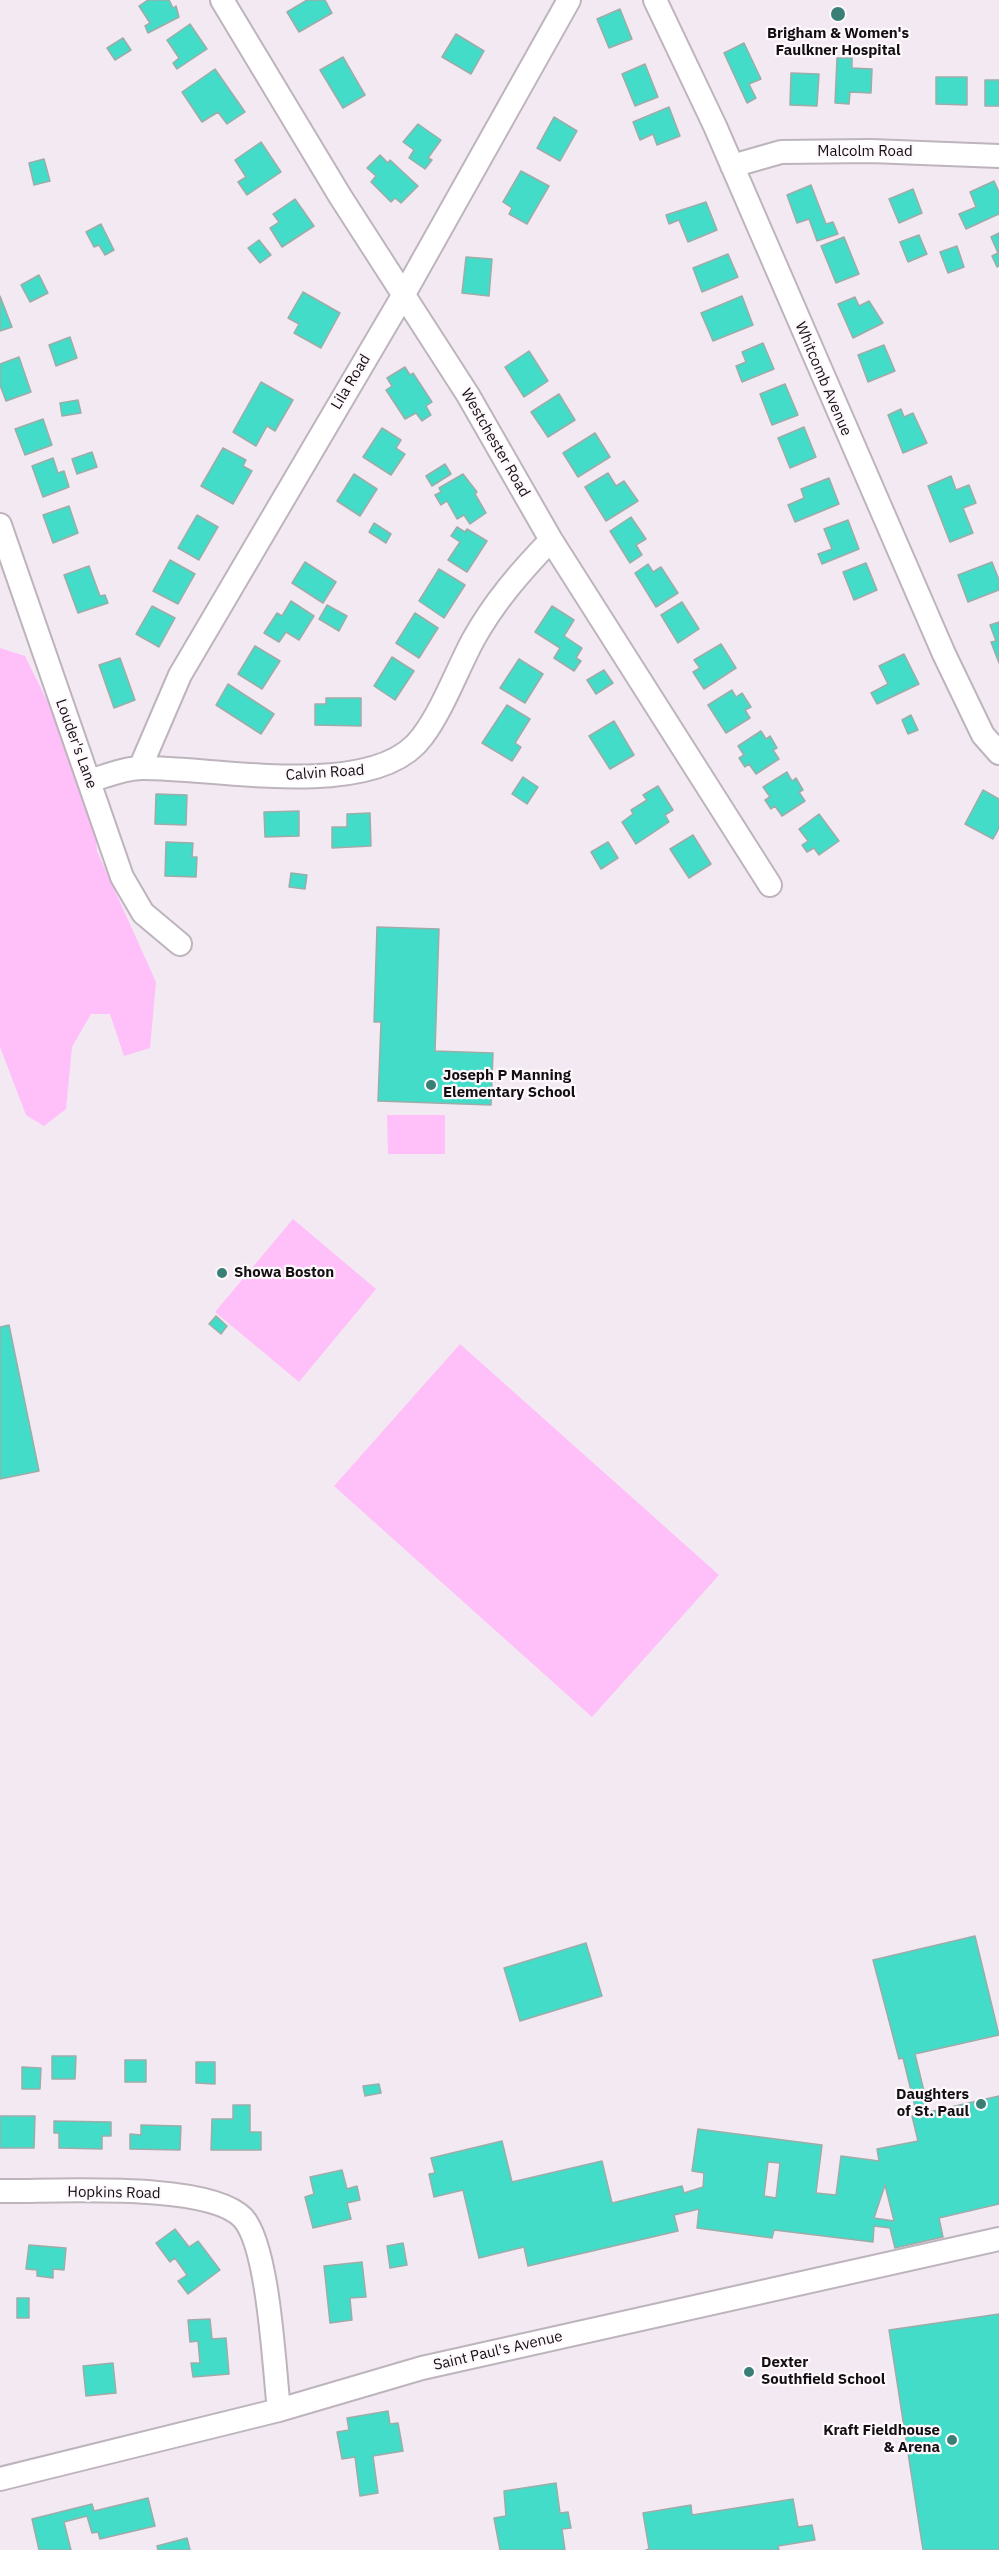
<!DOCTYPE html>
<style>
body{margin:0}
canvas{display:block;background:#f3e9f2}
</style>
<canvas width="999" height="2550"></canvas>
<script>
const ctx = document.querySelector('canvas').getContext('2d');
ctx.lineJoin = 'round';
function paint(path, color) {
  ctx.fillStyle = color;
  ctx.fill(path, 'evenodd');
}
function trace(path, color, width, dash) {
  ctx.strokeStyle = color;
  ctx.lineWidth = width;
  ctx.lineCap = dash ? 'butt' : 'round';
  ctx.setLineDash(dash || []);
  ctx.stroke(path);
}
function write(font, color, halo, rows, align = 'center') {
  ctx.font = font + ' "IBM Plex Sans",sans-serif';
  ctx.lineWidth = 4.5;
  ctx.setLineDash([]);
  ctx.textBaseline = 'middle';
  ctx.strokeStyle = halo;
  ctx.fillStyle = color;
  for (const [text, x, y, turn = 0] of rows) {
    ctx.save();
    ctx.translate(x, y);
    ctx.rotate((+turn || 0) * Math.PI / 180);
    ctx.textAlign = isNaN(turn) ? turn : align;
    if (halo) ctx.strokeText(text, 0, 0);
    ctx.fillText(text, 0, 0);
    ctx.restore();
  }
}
const green = new Path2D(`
 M0 648 25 656 91 790 97 851 156 982 150 1048 124 1056 110 1014H91L72 1047 66 1109 44 1126 26 1115 0 1047Z
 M387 1115H445V1154H388Z
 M293 1219 376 1289 299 1382 215 1312Z
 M460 1344 719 1575 592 1717 334 1486Z`);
const building = new Path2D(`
 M148 0H169L173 8 176 6 179 17 148 33 145 26 150 23 139 6Z
 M307 0H325L332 13 299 32 287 12Z
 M620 9 632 39 609 48 597 19Z
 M190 24 207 49 177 69 173 63 179 58 167 40Z
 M456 34 484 51 471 74 442 57Z
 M123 38 131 50 115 60 107 48Z
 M744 43 761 79 749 84 756 98 747 103 724 53Z
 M343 57 365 95 343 108 320 70Z
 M837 58H852V68L872 69 871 93 850 92 849 104 835 103Z
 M645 64 658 97 635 106 622 74Z
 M215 69 245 112 227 124 218 112 202 122 182 92Z
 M791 73 819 74 817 106 790 105Z
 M936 77H967V105L936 104Z
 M985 80H999V106H985Z
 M669 107 680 136 657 145 653 134 640 140 633 122Z
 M554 117 577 131 560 161 537 148Z
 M418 124 441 140 428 158 432 160 425 169 409 158 414 150 403 142Z
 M261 142 281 172 247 195 238 182 246 177 235 160Z
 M380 155 388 163 390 160 418 186 401 203 395 198 391 202 371 182 376 176 367 168Z
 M44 159 50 181 34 185 29 163Z
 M521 171 549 186 527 224 509 214 512 208 503 202Z
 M994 181 999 192V214L966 229 959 214 976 207 970 192Z
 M811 185 826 224 833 222 838 234 817 241 809 219 797 223 787 195Z
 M913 189 922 213 899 223 889 199Z
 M295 199 314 226 282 247 270 228 279 222 273 214Z
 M706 202 717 230 688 242 679 220 669 224 666 215Z
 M101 224 114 250 105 255 99 245 94 247 86 232Z
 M999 233V266L997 267 992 256 998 253 991 237Z
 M919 235 927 254 908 262 900 242Z
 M844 237 859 274 836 283 821 246Z
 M259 240 271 255 260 263 248 248Z
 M957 246 964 267 948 273 940 252Z
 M728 254 738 277 702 292 693 268Z
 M466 257 492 259 489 296 462 293Z
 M39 275 48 293 30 302 21 285Z
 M303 292 340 313 321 348 294 333 299 324 288 318Z
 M0 296 12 327 0 331Z
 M742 296 753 325 713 341 701 313Z
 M855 297 859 306 869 301 883 323 853 338 838 304Z
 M70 337 77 358 56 366 49 345Z
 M763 343 774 369 742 382 736 366 746 362 742 352Z
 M884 345 895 371 868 382 858 355Z
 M529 351 548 381 524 397 505 367Z
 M19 357 31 392 6 401 0 385V364Z
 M405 367 410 375 413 373 432 402 426 406 431 415 422 421 416 413 405 419 386 390 392 386 387 378Z
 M261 382 293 400 275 431 267 426 256 446 233 432Z
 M785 384 798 415 772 425 760 394Z
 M559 394 575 420 548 437 531 412Z
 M78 400 81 413 62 416 60 403Z
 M901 409 904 417 913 413 927 443 903 453 888 415Z
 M43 419 52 445 25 455 15 429Z
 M804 427 816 457 790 468 778 438Z
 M382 428 401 440 396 448 405 454 391 475 363 457Z
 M595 433 610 457 578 477 563 453Z
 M223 448 246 460 243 466 252 471 233 504 201 486Z
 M92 452 97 467 77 474 72 459Z
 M53 458 58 473 64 471 69 487 43 497 32 466Z
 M445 464 451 474 432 486 426 476Z
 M608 473 616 486 624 481 638 501 606 521 585 487Z
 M354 474 377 489 360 516 337 501Z
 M463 474 477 492 475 494 486 513 470 524 464 515 457 519 447 501 441 505 435 495 441 492 439 488Z
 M951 476 956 490 969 485 976 503 963 508 973 533 950 542 928 486Z
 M829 478 839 504 795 522 788 505 804 498 801 489Z
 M69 506 78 533 53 543 43 515Z
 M197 515 218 527 199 560 178 548Z
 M631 517 646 539 636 545 642 555 630 563 610 531Z
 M848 520 859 549 822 564 818 554 832 549 824 529Z
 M374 523 391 534 386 543 369 532Z
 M457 527 465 532 467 529 487 541 467 572 448 560 460 542 451 536Z
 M170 560 195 574 178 604 153 591Z
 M305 562 336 582 323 603 292 583Z
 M992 562 999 580V590L968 602 958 575Z
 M866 563 877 590 854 600 843 572Z
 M648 564 653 572 661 567 678 593 656 607 635 573Z
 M89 566 100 596 105 595 108 603 78 613 64 575Z
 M439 569 465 585 444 618 419 601Z
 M291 601 314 616 299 640 286 632 279 642 264 633 277 613 282 616Z
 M682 602 699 629 678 643 661 615Z
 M327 605 347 616 339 631 319 619Z
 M152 606 175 618 159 647 136 634Z
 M552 606 574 620 564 636 582 648 576 658 581 661 574 671 554 658 560 648 535 632Z
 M415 613 438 628 419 658 396 643Z
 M999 622V663L991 642 996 641 990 625Z
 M721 644 736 668 704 689 693 672 700 668 694 660Z
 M255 646 280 661 262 689 238 674Z
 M904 654 919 684 877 704 871 693 888 684 879 666Z
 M392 657 414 671 395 700 374 686Z
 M120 658 135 700 114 708 99 665Z
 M519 659 543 674 525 703 500 688Z
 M604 670 613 683 596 694 587 680Z
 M228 684 274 714 261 734 216 705Z
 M732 690 736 697 742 693 751 707 745 710 750 718 726 733 708 705Z
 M326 698H361V726L315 725V704H326Z
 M507 705 530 719 515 743 521 747 512 761 482 743Z
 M911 715 918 730 908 734 902 720Z
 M614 721 634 755 610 769 589 736Z
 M761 731 766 739 770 736 777 748 773 750 779 759 756 774 749 764 745 767 739 758 744 755 738 746Z
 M787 772 792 781 796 778 803 790 799 792 805 801 782 816 775 806 771 809 765 800 770 797 763 787Z
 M523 777 538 787 527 804 512 794Z
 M658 786 673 810 665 815 669 822 636 844 622 822 633 814 631 810 647 800 643 795Z
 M983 790 999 799V828L993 839 965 824Z
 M156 794 187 795 186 825 155 824Z
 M299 811V836L265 837 264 812Z
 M370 813 371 846 332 848V827H347V814Z
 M819 814 839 841 819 855 814 848 807 852 802 845 808 841 799 829Z
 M693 835 711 864 689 878 670 849Z
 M166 842 193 843 192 857H197L196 877 165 876Z
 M608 842 618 858 601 869 591 852Z
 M291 873 307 875 305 889 289 887Z
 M377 927 439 929 435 1051 493 1053 491 1105 378 1101 381 1022H374Z
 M216 1316 227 1326 221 1334 209 1324Z
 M9 1325 39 1471 0 1479V1327Z
 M975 1936 999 2035 915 2054 929 2112 999 2096V2204L939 2218 943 2237 895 2248 890 2228 874 2226 873 2242 774 2230 772 2238 697 2228 699 2209 674 2215 678 2231 528 2266 524 2247 479 2258 463 2190 434 2197 429 2174 435 2173 431 2158 502 2141 512 2182 602 2161 612 2203 682 2186 684 2193 703 2187 704 2173 692 2171 698 2129 822 2145 816 2193 836 2195 841 2156 879 2161 877 2149 918 2141 912 2116 917 2115 903 2058 899 2059 873 1960ZM768 2162 780 2163 776 2198 764 2196ZM885 2185 894 2221 874 2218Z
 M586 1943 602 1996 520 2021 504 1968Z
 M52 2056H76L75 2079H52Z
 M125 2060H146V2082H125Z
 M196 2062H215V2084L196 2083Z
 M22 2067 41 2068 40 2089H22Z
 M379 2084 381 2093 365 2096 363 2086Z
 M233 2105H250V2132H261V2150H211L212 2119H233Z
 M0 2116H35L34 2148H0Z
 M54 2121 111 2122V2136H102V2149L59 2148V2133H54Z
 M141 2125 181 2126 180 2150 130 2149V2134L141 2135Z
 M342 2170 347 2189 357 2186 360 2200 347 2203 351 2219 313 2228 305 2197 314 2194 310 2177Z
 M175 2229 189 2247 198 2241 220 2270 188 2294 178 2281 187 2275 175 2258 170 2262 156 2243Z
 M403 2243 407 2265 390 2268 387 2246Z
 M29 2245 66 2248 64 2270 53 2269V2278L37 2276V2270L26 2269Z
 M362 2262 366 2297 350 2298 352 2320 330 2323 324 2266Z
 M17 2298H29V2318H17Z
 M999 2314V2550H923L889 2330Z
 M210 2319 212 2339 226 2338 229 2374 193 2377 191 2363H200L198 2341 190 2342 188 2320Z
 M113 2363 116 2393 86 2396 83 2366Z
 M388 2411 390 2424 398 2423 403 2451 373 2456 378 2493 360 2496 355 2457 342 2459 337 2432 349 2430 347 2418Z
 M556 2483 560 2513 568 2512 571 2528 562 2529 565 2550H500L494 2518 506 2516 504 2491Z
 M148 2498 155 2526 100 2539 98 2532 92 2533 87 2516 64 2522 71 2550H39L32 2519 92 2504 94 2511Z
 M793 2499 798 2527 812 2525 815 2540 778 2546 779 2550H646L649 2549 643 2513 691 2505 692 2515Z
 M187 2538 190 2550H158L157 2546Z`);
const street = new Path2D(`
 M222 0 340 196 468 395 551 540 770 885
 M655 0 715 126 944 654 983 735 999 753
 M732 166 781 152 871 151 999 156
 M0 525 122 877 143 913 180 944
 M140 768 180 675 404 294 569 0
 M89 781C106 776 125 768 142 768 214 767 375 802 422 737 442 711 457 670 473 640 494 602 521 571 551 540
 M0 2191C52 2192 208 2181 243 2218 269 2247 274 2368 279 2410
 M0 2479 279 2410 422 2368 999 2239`);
const markers = [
 [838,14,8,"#3a7f75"],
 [431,1085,6,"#3a7f75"],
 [222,1273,6,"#3a7f75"],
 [981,2104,6,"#3a7f75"],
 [749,2372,6,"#3a7f75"],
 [952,2440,6,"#3a7f75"]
];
const poiNames = [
 ["Brigham & Women's",838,34,"center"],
 ["Faulkner Hospital",838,51,"center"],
 ["Joseph P Manning",443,1076],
 ["Elementary School",443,1093],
 ["Showa Boston",234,1273],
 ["Daughters",969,2095,"right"],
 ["of St. Paul",969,2112,"right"],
 ["Dexter",761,2363],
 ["Southfield School",761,2380],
 ["Kraft Fieldhouse",940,2431,"right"],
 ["& Arena",940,2448,"right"]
];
const streetNames = [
 ["Malcolm Road",865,152],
 ["Whitcomb Avenue",823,379,67],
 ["Lila Road",351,382,-59],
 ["Westchester Road",495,443,60],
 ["Louder's Lane",76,744,70],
 ["Calvin Road",325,773,-4],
 ["Hopkins Road",114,2193,1],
 ["Saint Paul's Avenue",498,2351,-13]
];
paint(green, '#ffc0f9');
paint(building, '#42dcc8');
trace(building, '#9eaca9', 1.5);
trace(street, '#beb4bd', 26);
trace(street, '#fff', 22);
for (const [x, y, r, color] of markers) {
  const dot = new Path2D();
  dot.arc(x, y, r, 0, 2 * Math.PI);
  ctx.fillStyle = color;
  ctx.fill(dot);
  trace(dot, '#fef8fd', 2);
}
write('bold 15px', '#120e11', '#fef8fd', poiNames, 'left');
write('15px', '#120e11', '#fef8fd', streetNames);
</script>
